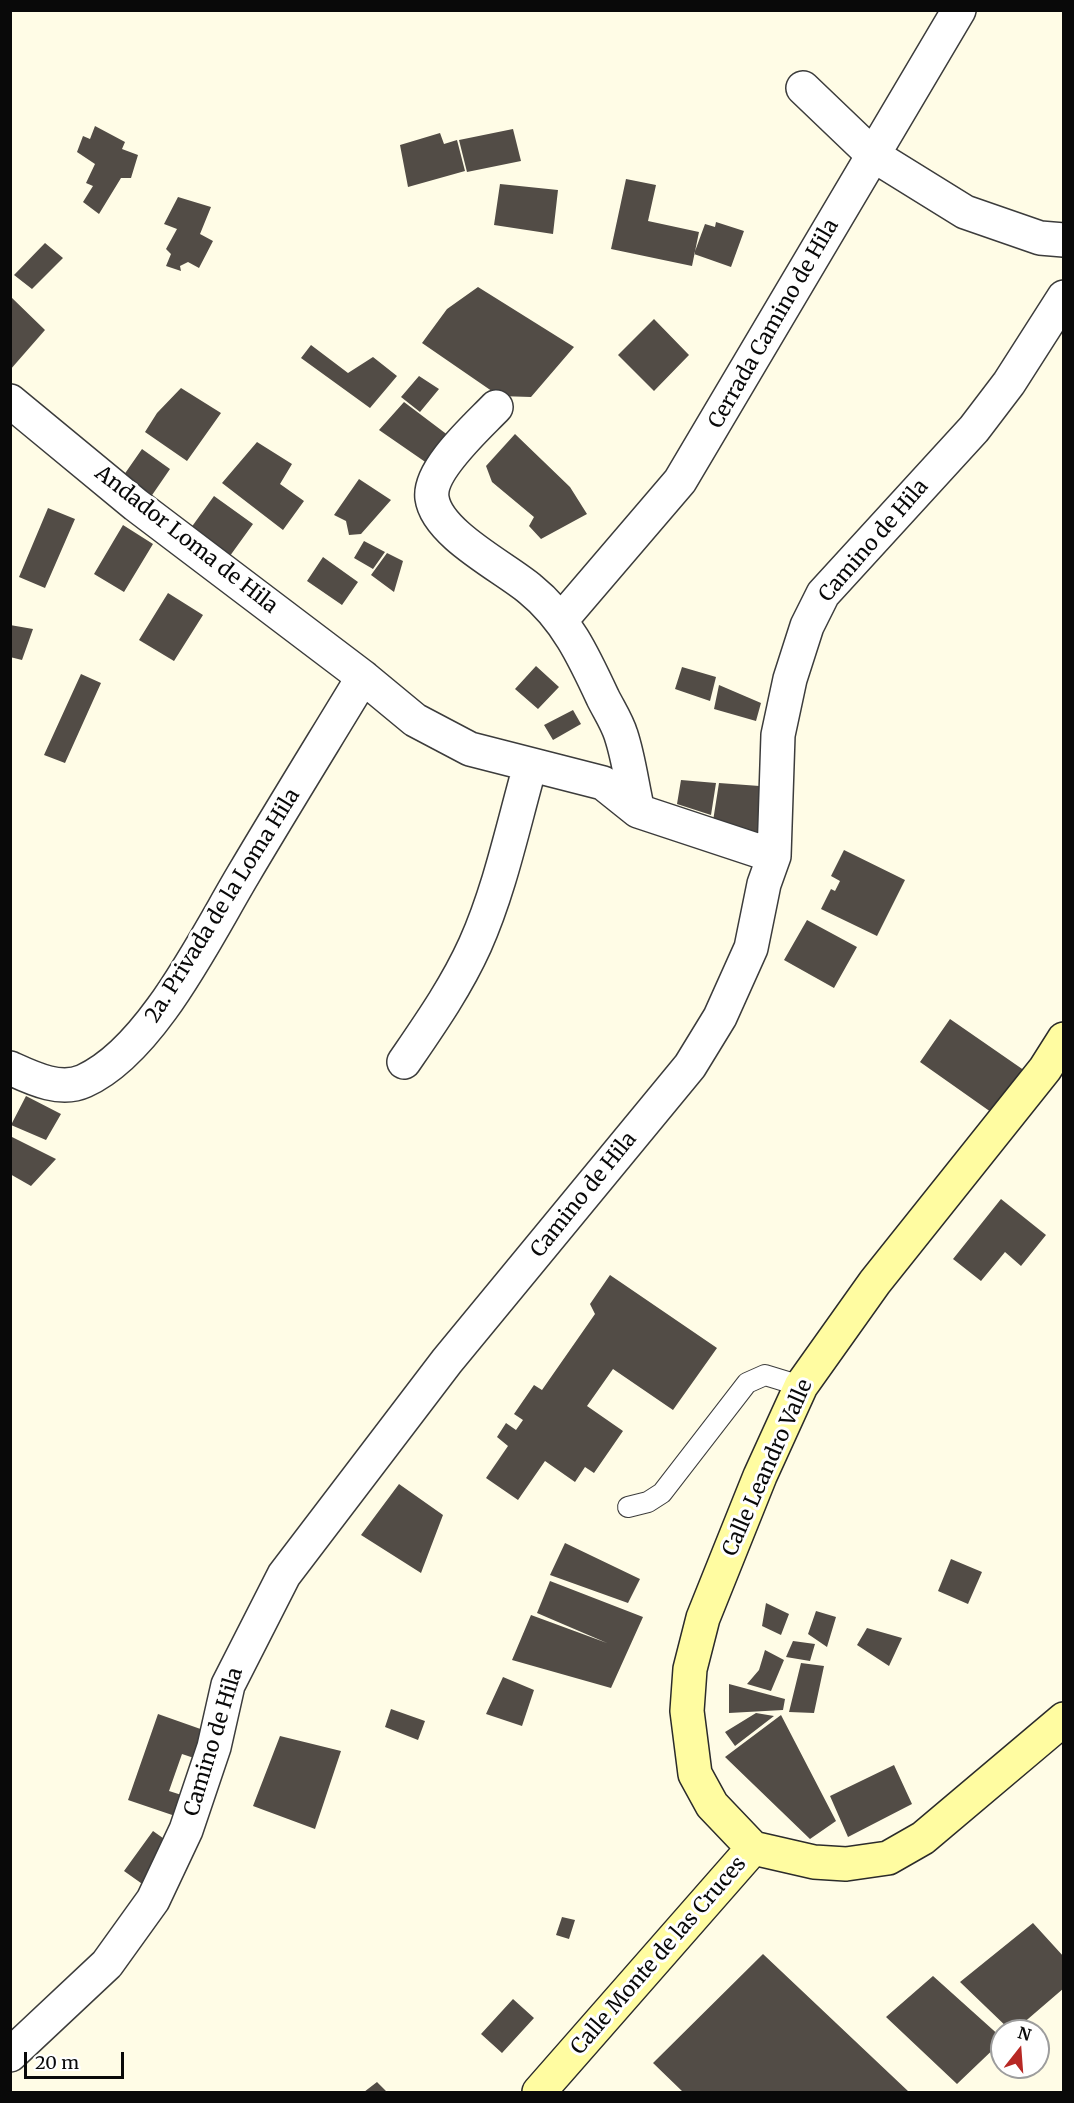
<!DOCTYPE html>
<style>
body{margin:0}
#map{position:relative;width:1074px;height:2103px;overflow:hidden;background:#fffce6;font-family:Merriweather,serif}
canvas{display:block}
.frame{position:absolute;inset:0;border:12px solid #090909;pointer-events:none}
.north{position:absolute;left:990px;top:2019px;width:60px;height:60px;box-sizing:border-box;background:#fff;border:2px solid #9d9d9d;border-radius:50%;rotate:17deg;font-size:16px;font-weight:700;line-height:24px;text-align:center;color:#090909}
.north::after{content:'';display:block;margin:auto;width:21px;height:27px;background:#b72824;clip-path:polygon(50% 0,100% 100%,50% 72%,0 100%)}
.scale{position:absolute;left:24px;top:2052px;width:100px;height:27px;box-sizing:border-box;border:3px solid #090909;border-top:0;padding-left:8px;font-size:18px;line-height:21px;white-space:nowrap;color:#090909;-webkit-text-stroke:4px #fff;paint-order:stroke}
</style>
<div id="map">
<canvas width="1074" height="2103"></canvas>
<div class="frame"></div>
<div class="north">N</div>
<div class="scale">20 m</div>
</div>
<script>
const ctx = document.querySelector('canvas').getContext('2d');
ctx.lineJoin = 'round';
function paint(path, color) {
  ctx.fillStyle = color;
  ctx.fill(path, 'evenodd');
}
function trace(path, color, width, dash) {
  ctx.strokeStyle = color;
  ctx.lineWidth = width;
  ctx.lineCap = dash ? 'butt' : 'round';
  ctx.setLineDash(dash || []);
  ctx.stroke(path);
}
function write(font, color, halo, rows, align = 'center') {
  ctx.font = font + ' Merriweather,serif';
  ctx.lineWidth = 6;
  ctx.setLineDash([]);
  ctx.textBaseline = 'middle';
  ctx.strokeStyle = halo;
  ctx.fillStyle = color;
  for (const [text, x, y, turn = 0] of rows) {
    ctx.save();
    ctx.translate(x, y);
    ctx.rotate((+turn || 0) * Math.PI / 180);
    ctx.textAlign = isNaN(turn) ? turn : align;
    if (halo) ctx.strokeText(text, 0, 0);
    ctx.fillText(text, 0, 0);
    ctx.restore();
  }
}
const building = new Path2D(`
 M95 126 125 142 122 149 138 155 131 178H121L99 214 83 202 93 186 86 183 95 164 77 152 83 136 90 139Z
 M513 129 521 161 467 172 459 140Z
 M440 133 444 144 457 140 465 171 408 187 400 145Z
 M626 179 656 185 648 221 699 232 692 266 611 249Z
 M500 184 558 190 553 234 494 225Z
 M178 197 211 207 200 234 213 241 199 268 188 262 180 266 181 271 166 266 171 254 166 249 177 229 164 224Z
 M716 222 744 231 731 267 694 254 705 224 715 227Z
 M45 243 63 258 32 289 14 275Z
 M478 287 574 347 531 397 499 396 422 343 447 309Z
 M10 296 45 330 10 370Z
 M654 319 689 355 654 391 618 355Z
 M311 345 348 373 373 357 397 376 370 408 301 358Z
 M419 376 439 389 420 412 401 397Z
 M181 388 221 413 187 461 145 432 157 413Z
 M404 402 453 439 434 468 379 430Z
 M515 434 570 487 587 514 541 539 529 526 534 517 492 482 486 466Z
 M257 442 292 464 280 484 304 501 283 530 222 483Z
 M142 449 170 469 148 501 119 482Z
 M359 479 391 500 361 534 349 535 346 521 334 515Z
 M214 496 253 524 227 560 188 532Z
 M48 508 75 519 45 588 19 577Z
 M123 525 153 544 124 592 94 574Z
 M364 541 385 552 373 569 354 558Z
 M387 553 403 561 394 592 371 575Z
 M323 557 358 582 342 605 307 581Z
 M168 593 203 615 174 661 139 640Z
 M10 625 33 629 22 660 10 657Z
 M536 666 559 687 538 709 515 689Z
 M682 667 716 677 710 701 675 689Z
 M81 674 101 683 65 763 44 755Z
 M719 685 761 703 756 721 714 709Z
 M573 710 581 724 553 740 544 725Z
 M681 780 716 783 711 815 677 804Z
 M719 783 773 787 768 839 713 821Z
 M844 850 905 880 877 936 821 909 831 889 835 891 840 881 831 876Z
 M807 920 857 947 834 988 784 960Z
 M950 1019 1028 1073 998 1117 920 1062Z
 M26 1096 61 1114 46 1140 11 1125Z
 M10 1136 56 1159 31 1186 10 1174Z
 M1001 1199 1046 1235 1021 1266 1005 1252 981 1281 953 1259Z
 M610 1275 717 1348 673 1410 613 1369 587 1406 623 1431 594 1473 585 1467 575 1482 545 1461 518 1500 486 1478 508 1446 497 1437 506 1423 516 1430 523 1420 514 1414 534 1385 542 1390 595 1314 590 1304Z
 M399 1484 443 1515 421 1573 361 1535Z
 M565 1543 640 1579 628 1603 550 1575Z
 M951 1559 982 1572 968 1604 938 1591Z
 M550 1581 643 1617 611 1688 512 1660 531 1615 607 1643 537 1613Z
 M766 1603 789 1614 781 1635 762 1626Z
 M816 1611 836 1617 827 1647 808 1634Z
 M867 1628 902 1638 889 1666 857 1645Z
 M793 1641 815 1644 810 1661 786 1657Z
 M765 1650 784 1660 771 1691 747 1684 759 1670Z
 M801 1663 824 1666 814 1713 789 1712Z
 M503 1677 534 1690 522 1726 486 1714Z
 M729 1684 785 1699 783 1710 729 1713Z
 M391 1709 425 1721 418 1740 385 1727Z
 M756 1713 774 1716 735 1746 725 1732Z
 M158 1714 209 1732 200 1760 182 1754 169 1791 191 1798 184 1819 128 1800Z
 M781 1715 836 1821 810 1839 725 1757Z
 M280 1736 341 1751 315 1829 253 1806Z
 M894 1765 912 1804 848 1837 830 1796Z
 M153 1831 191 1858 162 1898 124 1871Z
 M562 1917 575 1920 569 1939 556 1935Z
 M1033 1923 1064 1957V1988L1014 2031H1011L960 1982Z
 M763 1954 909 2092H683L653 2063Z
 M933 1976 1002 2038V2041L957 2084 886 2017Z
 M513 1999 534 2018 502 2053 481 2034Z
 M377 2082 387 2092H364Z`);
const lane = new Path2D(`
 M628 1507 648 1502 662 1493 747 1383 765 1375 801 1386`);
const street = new Path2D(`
 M803 88 873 155 965 212 1040 238 1064 240
 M10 401 136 505 363 677 415 720 470 749 603 783 638 811 774 856
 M496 407C477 427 428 470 432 498 437 534 504 567 530 589 566 618 584 657 603 698 609 710 617 722 621 735 629 759 632 786 638 811
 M562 619 680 481 959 10
 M404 1062C430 1024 456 987 475 945 500 889 513 826 530 766
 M10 1068C32 1078 60 1092 84 1081 151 1051 206 937 243 875 282 809 323 743 363 677
 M10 2055 107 1964 153 1900 186 1830 214 1747 228 1685 284 1575 447 1361 690 1066 720 1017 751 948 764 884 774 856 778 735 790 679 807 626 823 594 974 429 1009 383 1064 297`);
const secondary = new Path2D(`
 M753 1848 712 1805 695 1774 687 1711 690 1669 703 1618 760 1476 801 1386 875 1282 1045 1069 1064 1039
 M753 1848 814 1862 846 1864 888 1858 923 1838 1064 1719
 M539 2092 753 1848`);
const streetNames = [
 ["Cerrada Camino de Hila",774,324,-60],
 ["Andador Loma de Hila",186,540,38],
 ["Camino de Hila",874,541,-49],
 ["2a. Privada de la Loma Hila",223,906,-58],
 ["Camino de Hila",584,1195,-51],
 ["Calle Leandro Valle",768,1468,-66],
 ["Camino de Hila",214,1742,-73],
 ["Calle Monte de las Cruces",659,1956,-49]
];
paint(building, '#524c46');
trace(lane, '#3c3c3c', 22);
trace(street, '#3c3c3c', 36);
trace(secondary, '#2b2b2b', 36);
trace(lane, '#fff', 20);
trace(street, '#fff', 33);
trace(secondary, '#fffca1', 33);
write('21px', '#090909', '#fff', streetNames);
</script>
